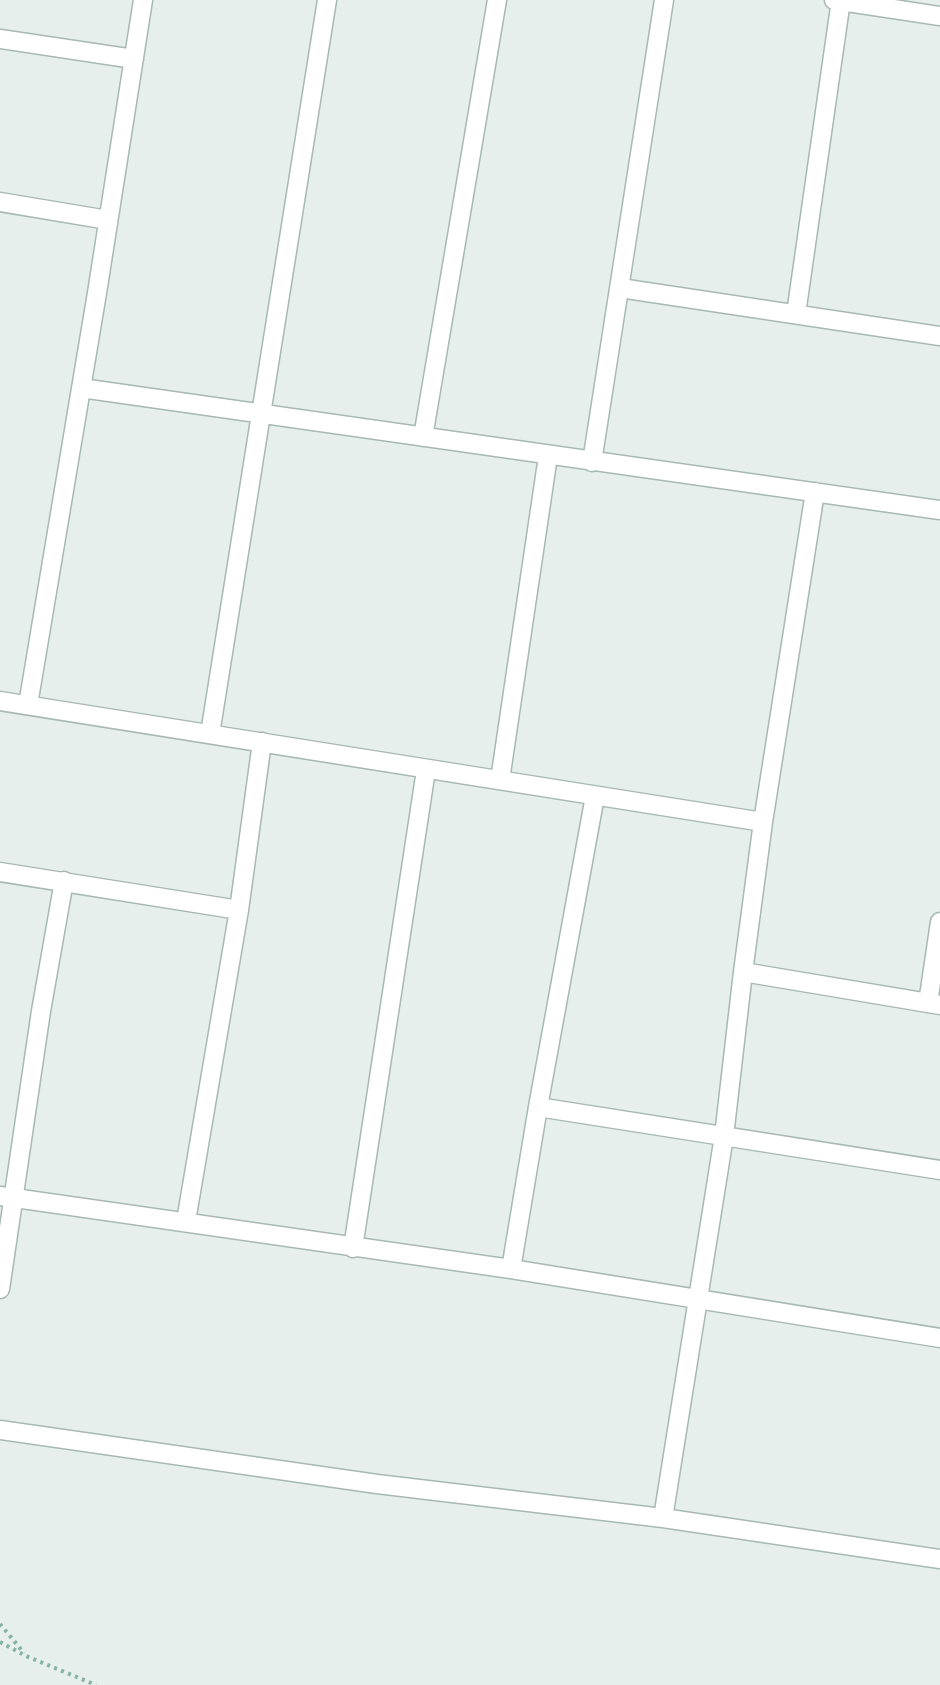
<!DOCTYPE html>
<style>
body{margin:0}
canvas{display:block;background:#e6efeb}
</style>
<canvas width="940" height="1685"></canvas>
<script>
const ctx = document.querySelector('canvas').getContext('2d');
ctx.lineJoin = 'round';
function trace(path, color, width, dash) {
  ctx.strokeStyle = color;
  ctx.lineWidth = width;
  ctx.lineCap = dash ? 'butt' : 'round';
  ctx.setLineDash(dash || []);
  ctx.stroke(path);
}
const path = new Path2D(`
 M0 1624 24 1653
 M0 1642 26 1656 96 1685`);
const street = new Path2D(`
 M834 0 940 16
 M0 39 134 59
 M0 202 108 220
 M620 288 940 336
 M796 314 841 0
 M81 388 940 510
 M423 437 497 0
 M592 462 664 0
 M0 701 763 822
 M28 705 97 293 143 0
 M210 734 327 0
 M500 780 548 456
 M0 872 239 910
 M743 972 940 1005
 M928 1003 940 922
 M538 1107 940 1170
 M0 1196 511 1269 940 1338
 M186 1221 239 910 262 742
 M353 1248 426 770
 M511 1269 538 1107 595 796
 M0 1289 41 1011 64 881
 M0 1430 377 1484 663 1518 940 1559
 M663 1518 724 1136 743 972 763 822 815 492`);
trace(street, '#a8b8b2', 21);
trace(path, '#86b3a5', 4, [3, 4.5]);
trace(street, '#fff', 18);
</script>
